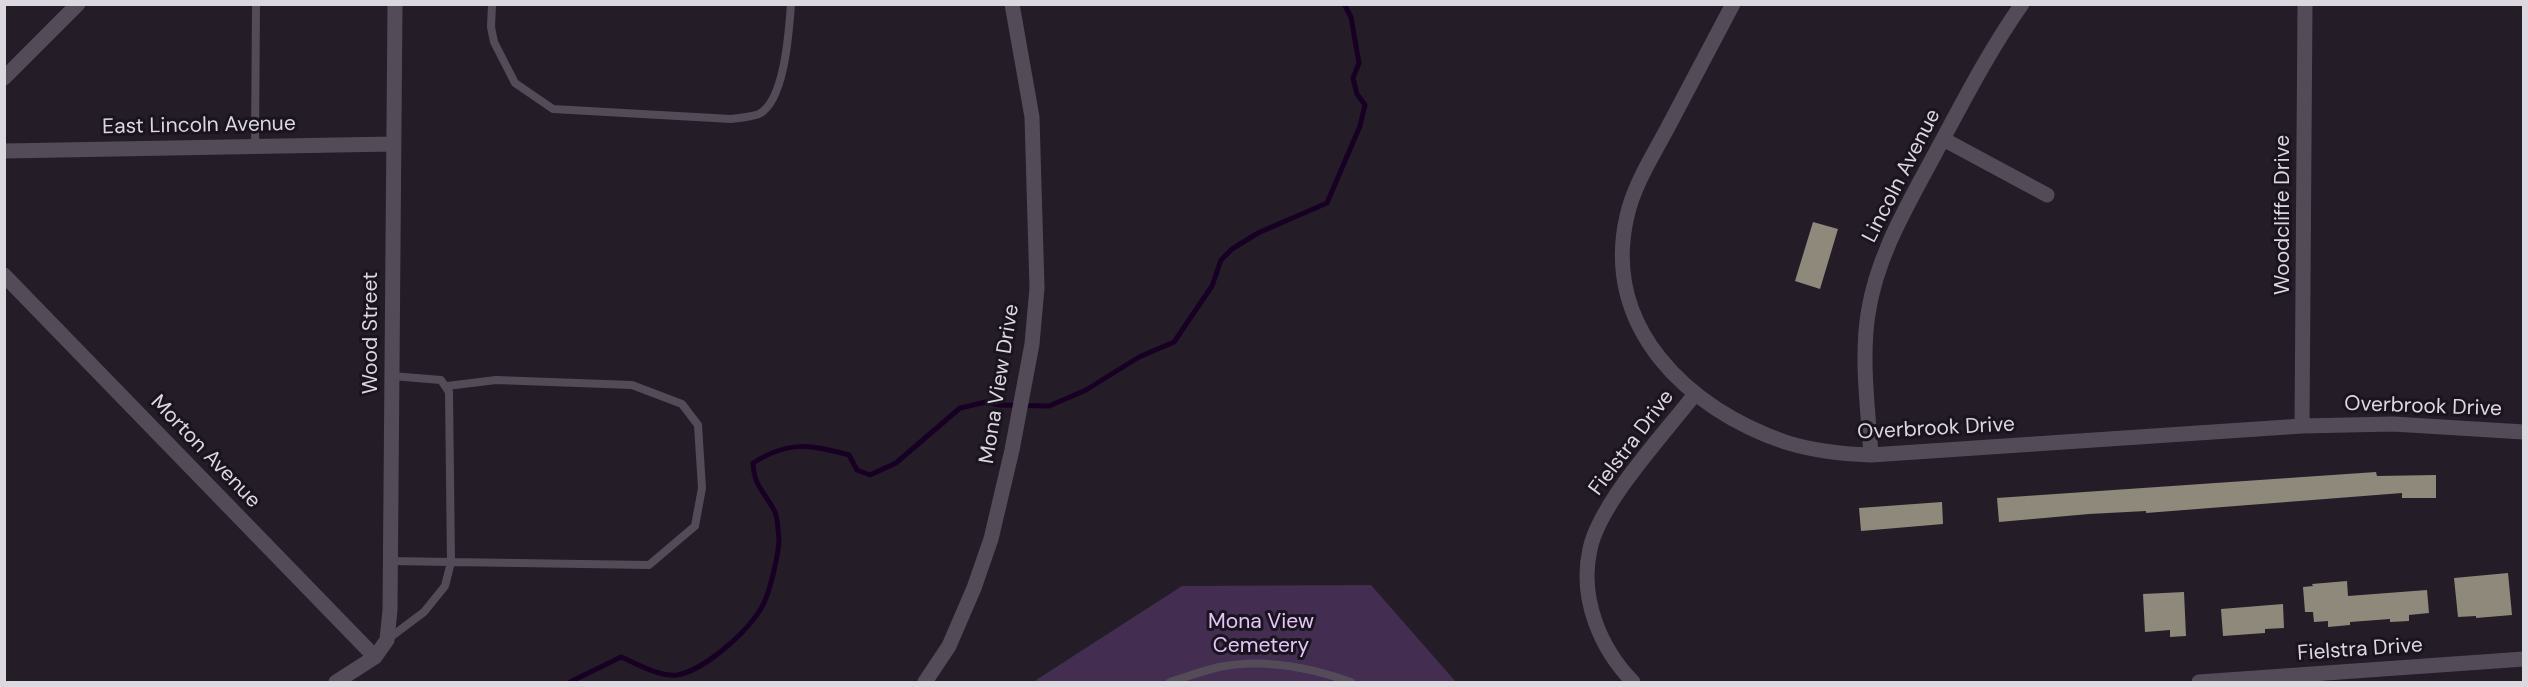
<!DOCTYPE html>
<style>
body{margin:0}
#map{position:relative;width:2528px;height:687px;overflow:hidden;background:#241d28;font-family:"DM Sans",sans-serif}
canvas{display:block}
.frame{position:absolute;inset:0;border:6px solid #dcd8df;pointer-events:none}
</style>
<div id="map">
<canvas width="2528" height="687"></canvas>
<div class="frame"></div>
</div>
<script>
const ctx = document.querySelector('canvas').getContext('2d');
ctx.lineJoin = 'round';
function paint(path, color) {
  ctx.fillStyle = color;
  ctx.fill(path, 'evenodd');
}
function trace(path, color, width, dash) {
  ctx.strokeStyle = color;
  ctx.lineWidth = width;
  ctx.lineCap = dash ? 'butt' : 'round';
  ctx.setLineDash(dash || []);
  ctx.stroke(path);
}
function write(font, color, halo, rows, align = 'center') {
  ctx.font = font + ' "DM Sans",sans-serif';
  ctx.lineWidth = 6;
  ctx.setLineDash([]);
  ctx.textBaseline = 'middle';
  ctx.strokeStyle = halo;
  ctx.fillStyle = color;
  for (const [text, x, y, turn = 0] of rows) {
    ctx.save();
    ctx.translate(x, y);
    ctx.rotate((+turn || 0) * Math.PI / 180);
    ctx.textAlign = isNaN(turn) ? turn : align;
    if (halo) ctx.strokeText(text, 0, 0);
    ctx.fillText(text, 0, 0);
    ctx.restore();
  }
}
const green = new Path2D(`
 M1371 585 1456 682H1033L1182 586Z`);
const stream = new Path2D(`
 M570 682 621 657C637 664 659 677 677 675 706 670 757 625 766 598 771 585 779 553 779 539 778 532 778 519 775 512 765 492 754 487 753 463 789 440 810 445 849 455L857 470 870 475 896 463 960 408 986 402 999 405 1049 406 1086 390 1139 357 1174 342 1212 286 1221 260 1232 249 1258 233 1327 203 1360 126 1365 105 1357 94 1353 78 1359 63 1351 17 1344 4`);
const building = new Path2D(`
 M1813 222 1838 229 1820 289 1795 281Z
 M2376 472 2377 476 2436 475V498H2402V493L2146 513V511L2089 514 1999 522 1997 498Z
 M1942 502 1943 524 1861 531 1859 508Z
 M2508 573 2512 615 2476 618V616L2458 617 2454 578Z
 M2347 581 2348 596 2427 590 2429 613 2409 615V621L2390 622V619L2350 622V625L2328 627V621L2314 622 2313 612H2305L2303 587 2313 586 2312 584Z
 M2184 592 2186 636 2170 637V630L2145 632 2143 594Z
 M2283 604 2284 628 2265 629V633L2223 636 2221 609Z`);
const lane = new Path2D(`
 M492 4 491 27 494 42 515 83 553 109 731 119C739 118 751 117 759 114 785 101 789 30 791 4
 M255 146 256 4
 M391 561 451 562 449 392 441 380 392 376
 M388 639 424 612 445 586 451 562 649 565 695 526 702 488 698 425 682 404 632 385 496 380 447 386
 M1170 682C1186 677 1202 671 1219 667 1263 658 1309 667 1351 682`);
const street = new Path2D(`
 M1733 4C1711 46 1689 88 1667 129 1652 157 1634 185 1627 216 1601 327 1688 409 1785 442 1813 451 1842 454 1871 455L2302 426 2393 424 2524 432
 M4 78 78 4
 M1943 139 2047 195
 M4 151 393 144
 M4 275 375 657
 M2302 426 2305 4
 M1871 455C1868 409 1861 359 1868 314 1877 254 1909 203 1937 150 1964 100 1989 51 2022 4
 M336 682 375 657 387 640 390 610 395 4
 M925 682 949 646 974 588 991 539 1012 450 1032 344 1037 288 1032 117 1012 4
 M1633 682C1600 648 1579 598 1590 549 1600 502 1665 433 1695 394
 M2199 682 2524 659`);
const streetNames = [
 ["East Lincoln Avenue",199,126,-1],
 ["Lincoln Avenue",1902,176,-63],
 ["Woodcliffe Drive",2283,215,-90],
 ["Wood Street",371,333,-90],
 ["Mona View Drive",1000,384,-81],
 ["Overbrook Drive",2423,407,2],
 ["Overbrook Drive",1936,429,-3],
 ["Fielstra Drive",1632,443,-53],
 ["Morton Avenue",205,452,46],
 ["Fielstra Drive",2360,650,-4]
];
const parkNames = [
 ["Mona View",1261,622],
 ["Cemetery",1261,646]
];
paint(green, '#432d51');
trace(stream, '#170024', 5);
paint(building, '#8e897b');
trace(lane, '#534c58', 8);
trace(street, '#534c58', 15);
write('21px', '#dcd8df', '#1a141e', streetNames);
write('21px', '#e4c5f9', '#1a141e', parkNames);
</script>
